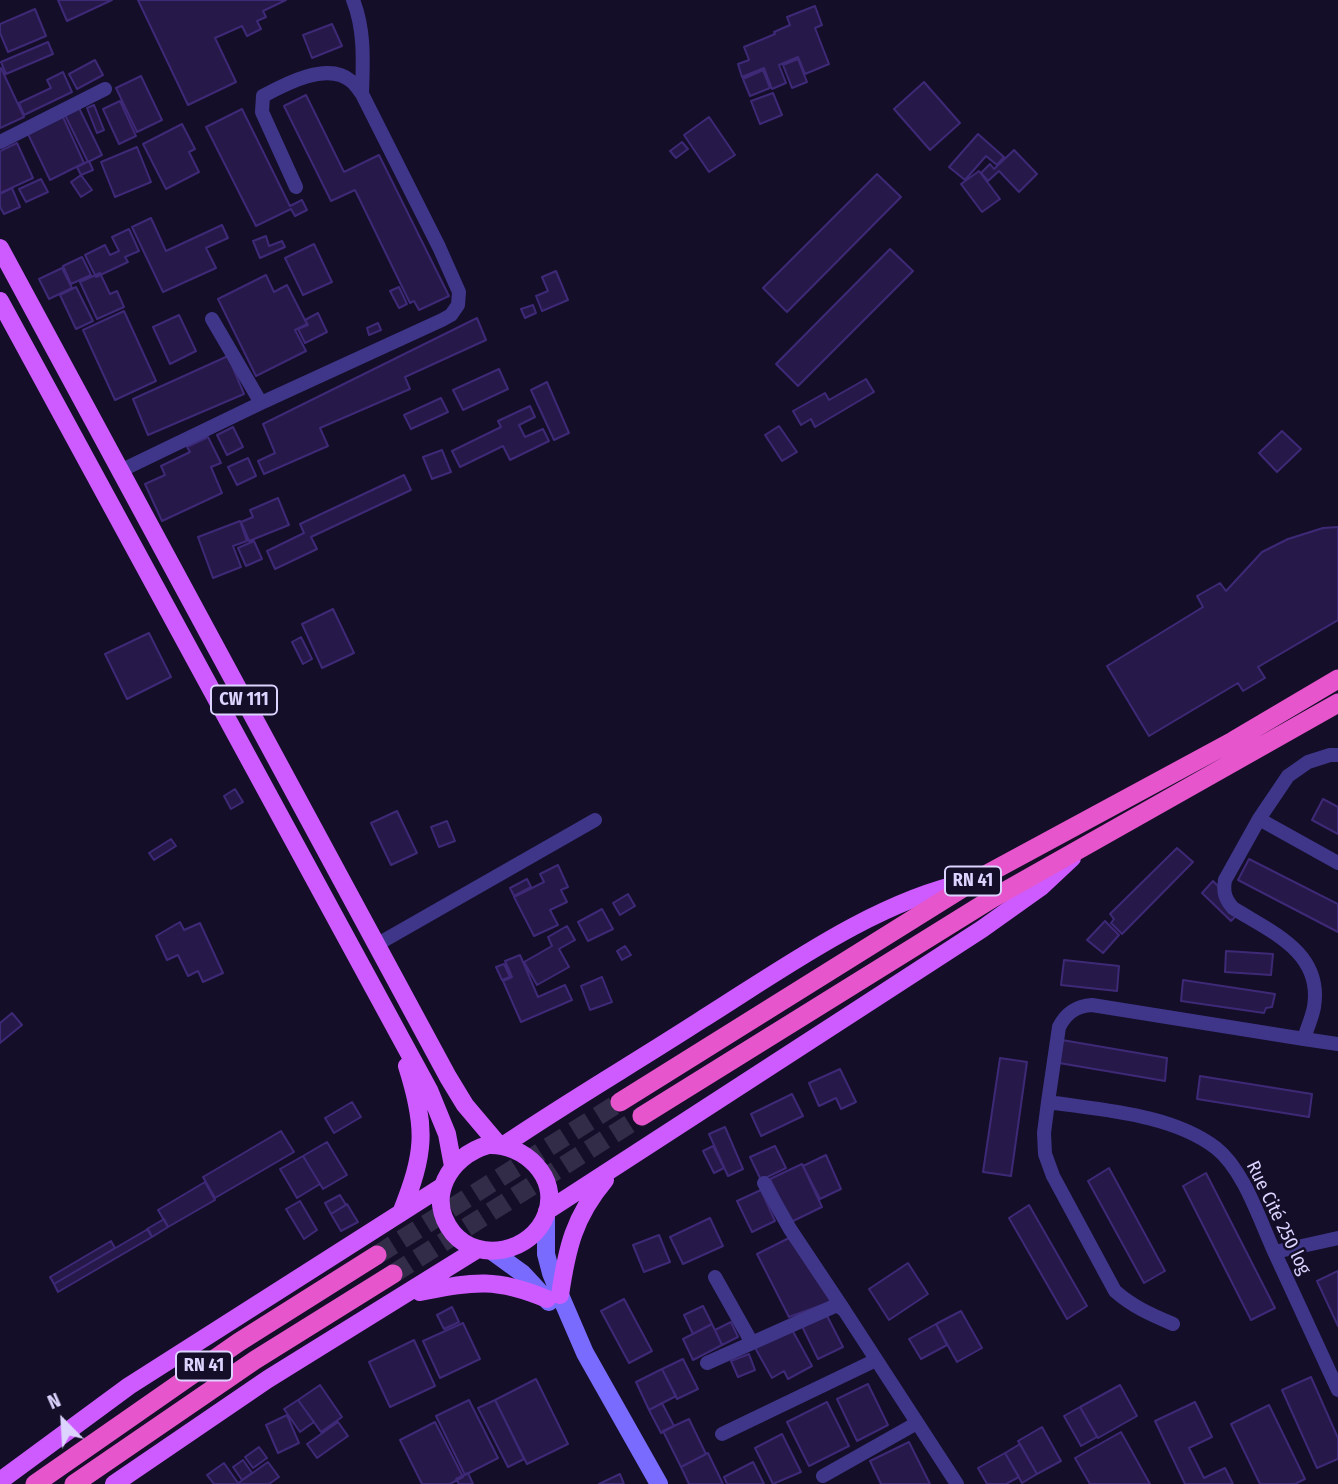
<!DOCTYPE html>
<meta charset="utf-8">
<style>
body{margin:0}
#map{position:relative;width:1338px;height:1484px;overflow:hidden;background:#140e28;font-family:"Fira Sans Condensed",sans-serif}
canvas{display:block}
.north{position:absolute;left:28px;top:1386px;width:70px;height:70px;-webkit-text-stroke:5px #140e28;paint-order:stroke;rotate:336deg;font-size:19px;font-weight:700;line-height:28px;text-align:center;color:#dcd4ff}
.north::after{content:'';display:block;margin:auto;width:24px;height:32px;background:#dcd4ff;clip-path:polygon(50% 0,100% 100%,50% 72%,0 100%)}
</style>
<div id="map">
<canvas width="1338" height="1484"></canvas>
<div class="north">N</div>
</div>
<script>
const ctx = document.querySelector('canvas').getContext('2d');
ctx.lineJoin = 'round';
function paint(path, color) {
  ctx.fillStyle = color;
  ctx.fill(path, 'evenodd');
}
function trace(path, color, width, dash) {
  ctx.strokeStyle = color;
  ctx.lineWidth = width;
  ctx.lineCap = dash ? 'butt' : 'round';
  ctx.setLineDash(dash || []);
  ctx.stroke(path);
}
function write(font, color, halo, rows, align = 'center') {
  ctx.font = font + ' "Fira Sans Condensed",sans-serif';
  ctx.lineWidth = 5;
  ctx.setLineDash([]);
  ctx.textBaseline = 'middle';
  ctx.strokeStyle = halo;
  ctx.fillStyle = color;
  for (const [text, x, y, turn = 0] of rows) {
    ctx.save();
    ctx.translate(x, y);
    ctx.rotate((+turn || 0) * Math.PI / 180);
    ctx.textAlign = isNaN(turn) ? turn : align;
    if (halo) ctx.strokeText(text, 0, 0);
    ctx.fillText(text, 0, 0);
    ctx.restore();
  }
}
const building = new Path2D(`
 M58 0H112L67 21Z
 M138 0H286L263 11 266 17 257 21 261 29 247 36 242 26 215 38 236 82 188 105Z
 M815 6 822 25 815 28 829 64 805 74 798 57 779 65 786 83 772 89 764 68 742 77 738 64 749 60 744 47 775 34 774 32 790 25 787 17Z
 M35 9 46 36 8 52 0 33V24Z
 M332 24 342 46 312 58 303 35Z
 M48 42 53 54 6 74 1 62Z
 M798 59 807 82 792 88 783 65Z
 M95 60 103 75 77 89 69 74Z
 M1 68 24 117 0 128V69Z
 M763 70 770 88 750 96 743 79Z
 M63 72 72 92 24 115 19 103 51 88 47 80Z
 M141 76 162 120 137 132 116 88Z
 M924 82 960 123 930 150 894 109Z
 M773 93 782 115 760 124 751 101Z
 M306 95 344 172 379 155 449 296 419 310 414 301 410 303 355 190 331 201 284 106Z
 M120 101 136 136 119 144 103 109Z
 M94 105 104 130 97 133 87 108Z
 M79 108 102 155 88 162 65 115Z
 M242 109 290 206 302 200 307 210 295 216 291 209 256 226 206 127Z
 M63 117 84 163 50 180 28 134Z
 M709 117 735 155 709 172 684 135Z
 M182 124 195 149 189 152 199 172 166 189 143 144Z
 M978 134 1004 157 997 165 986 156 965 180 949 167Z
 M682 142 688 149 676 158 670 151Z
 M17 143 33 178 0 193V151Z
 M137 147 151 182 115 197 101 162Z
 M1014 150 1037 174 1019 192 999 171 988 181 981 173 990 164 994 169Z
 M89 161 93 170 81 175 77 167Z
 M979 171 1000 199 982 212 961 184Z
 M877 174 901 197 787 312 763 288Z
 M81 175 92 190 81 197 71 182Z
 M41 179 48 192 26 202 19 189Z
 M12 188 20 207 4 214 0 207V194Z
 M151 218 166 251 222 225 228 238 206 248 216 268 163 292 132 227Z
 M129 229 139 251 125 257 128 262 96 277 85 255 105 245 110 255 119 251 112 237Z
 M266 236 269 246 282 241 285 247 260 258 253 241Z
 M314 244 332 282 303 295 285 258Z
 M890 249 913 271 798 386 776 364Z
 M82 257 91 275 71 284 63 266Z
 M62 268 72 288 49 299 39 279Z
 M556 271 568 300 542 311 536 296 548 291 542 277Z
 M100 273 110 294 117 291 124 307 97 319 80 282Z
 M266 275 274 292 287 285 307 324 295 330 306 351 256 376 218 299Z
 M76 287 93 321 76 329 60 295Z
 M399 287 407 304 399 308 390 291Z
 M533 305 536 313 525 318 521 309Z
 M124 311 156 381 115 400 83 330Z
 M318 313 327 332 305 343 298 329 308 325 305 320Z
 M179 315 196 351 170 364 153 327Z
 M477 318 486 340 405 377 410 389 320 428 328 446 264 474 258 461 275 453 263 424Z
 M378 323 381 330 369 335 367 328Z
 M228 356 244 394 148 435 133 399Z
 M499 369 508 389 463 410 453 390Z
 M866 379 874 392 815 427 811 419 801 425 793 411 825 393 829 400Z
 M547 382 569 433 554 440 531 390Z
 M441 398 448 412 411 429 404 415Z
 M530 406 535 417 519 425 525 437 543 429 549 441 510 460 503 446 460 467 452 451 501 427 498 421Z
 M779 426 797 452 782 461 765 435Z
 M233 427 243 447 227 455 217 435Z
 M1282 431 1301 449 1277 472 1259 453Z
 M208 437 221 463 211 467 222 493 162 521 145 484 165 475 161 466 190 452 187 447Z
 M442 450 451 472 432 479 423 457Z
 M248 458 256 476 237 485 228 467Z
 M404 475 411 490 311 537 317 549 275 569 267 551 304 533 300 524Z
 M278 498 289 525 249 541 241 522 253 517 250 510Z
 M240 521 247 541 233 546 241 567 213 578 198 537Z
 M1338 527V620L1258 667 1265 678 1243 691 1238 683 1149 736 1107 666 1203 607 1197 596 1220 583 1226 591 1262 552 1288 539 1323 528Z
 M254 541 262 559 246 566 238 548Z
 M333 609 354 653 322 668 302 624Z
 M149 633 171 677 127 699 105 654Z
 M301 637 312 659 303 664 292 642Z
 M235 789 243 802 231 809 224 796Z
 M1323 799 1338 807V834L1312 820Z
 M397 811 417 853 391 865 371 823Z
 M447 821 455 841 439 847 431 827Z
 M171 839 176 846 154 860 149 853Z
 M1177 848 1193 862 1122 934 1111 923 1114 919 1110 914Z
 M1249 859 1338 904V932L1238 880Z
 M558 865 568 887 561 890 567 902 550 910 558 925 534 936 514 897 544 882 540 874Z
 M527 879 531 887 514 896 510 888Z
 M1213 881 1242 910 1231 921 1202 893Z
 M628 894 635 906 620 915 613 903Z
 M602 909 613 929 588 941 578 922Z
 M1105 921 1119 935 1103 953 1087 940Z
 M180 922 184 930 200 923 223 973 203 982 198 971 188 976 178 955 167 960 156 936Z
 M567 926 575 940 559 949 569 967 537 985 524 962 552 946 548 937Z
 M625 946 631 955 622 960 617 951Z
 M1226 951 1273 954 1271 975 1225 972Z
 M520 955 538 997 565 985 572 1000 521 1022 503 981 512 977 505 961Z
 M1064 960 1119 966 1117 991 1061 985Z
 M504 964 510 977 502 980 496 967Z
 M602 977 612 1002 590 1010 581 986Z
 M1183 980 1275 994 1272 1007 1266 1008 1264 1013 1181 1001Z
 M12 1013 22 1025 0 1043V1023Z
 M1062 1040 1167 1058 1165 1081 1059 1063Z
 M1000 1058 1027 1062 1011 1176 983 1172Z
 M840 1069 856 1102 841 1109 836 1098 819 1106 809 1083Z
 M1200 1076 1312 1094 1309 1117 1197 1099Z
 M792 1094 803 1116 761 1136 751 1114Z
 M352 1102 361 1117 334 1133 325 1118Z
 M725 1127 743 1169 728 1176 709 1134Z
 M281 1131 294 1152 215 1198 203 1177Z
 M327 1142 347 1175 323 1189 303 1156Z
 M713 1146 724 1168 714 1173 703 1151Z
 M775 1146 786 1168 761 1180 750 1157Z
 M826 1155 841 1189 820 1199 803 1166Z
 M303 1156 320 1184 297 1198 280 1169Z
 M802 1164 822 1207 791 1222 770 1179Z
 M1109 1168 1165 1271 1144 1283 1088 1181Z
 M1206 1173 1275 1308 1251 1320 1183 1186Z
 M205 1182 215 1200 168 1227 158 1210Z
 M761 1190 775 1221 752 1232 737 1201Z
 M340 1195 346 1205 331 1214 325 1203Z
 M300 1201 317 1230 304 1239 286 1209Z
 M347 1204 358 1222 341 1231 331 1214Z
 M1029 1205 1087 1306 1067 1319 1009 1218Z
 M710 1218 723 1246 683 1264 670 1237Z
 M164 1219 168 1227 152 1237 147 1229Z
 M148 1229 152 1237 58 1292 54 1284Z
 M659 1235 670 1262 644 1272 633 1245Z
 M789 1238 833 1301 789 1317 757 1254Z
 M111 1241 115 1248 54 1284 50 1277Z
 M908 1263 928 1294 889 1320 869 1289Z
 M1338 1271V1326L1317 1281Z
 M624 1299 652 1351 629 1363 601 1311Z
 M703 1306 712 1324 693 1334 684 1315Z
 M452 1307 459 1322 444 1329 437 1315Z
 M823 1308 843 1347 818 1359 799 1320Z
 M961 1311 982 1348 957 1362 936 1324Z
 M731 1322 738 1337 722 1345 715 1330Z
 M463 1323 480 1359 440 1378 423 1341Z
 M712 1324 722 1345 693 1360 683 1339Z
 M936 1324 947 1345 921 1359 909 1339Z
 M790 1326 812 1366 788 1379 784 1371 772 1378 754 1346Z
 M414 1340 435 1386 390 1407 369 1362Z
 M749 1354 755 1370 738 1377 731 1361Z
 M683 1359 698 1389 677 1399 662 1369Z
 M662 1369 676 1396 649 1410 636 1382Z
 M1311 1377 1338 1438V1459L1317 1468 1282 1390Z
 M536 1379 568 1444 527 1464 495 1400Z
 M868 1384 888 1425 857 1441 837 1399Z
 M320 1385 342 1417 321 1432 298 1400Z
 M1120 1385 1137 1416 1098 1438 1080 1407Z
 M298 1400 314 1422 300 1432 284 1409Z
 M469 1400 498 1458 465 1475 436 1416Z
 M495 1400 524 1459 508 1467 478 1408Z
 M827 1402 849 1446 809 1466 787 1422Z
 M1195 1402 1212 1437 1189 1448 1204 1478 1225 1468 1233 1484H1185L1155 1421Z
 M662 1403 674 1426 661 1433 649 1410Z
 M1269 1405 1305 1479 1295 1484H1260L1231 1424Z
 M1080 1407 1097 1437 1081 1446 1064 1416Z
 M287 1415 299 1443 278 1453 266 1425Z
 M689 1419 706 1454 681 1467 663 1431Z
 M338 1422 348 1436 317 1458 307 1444Z
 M435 1422 463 1477 450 1484H422L400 1440Z
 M1042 1427 1061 1461 1037 1474 1018 1441Z
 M1121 1432 1150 1484H1090L1075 1458Z
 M782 1434 801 1472 773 1484 755 1448Z
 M909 1442 930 1484H881L870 1461Z
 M1020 1444 1037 1474 1022 1483 1005 1453Z
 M259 1447 267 1458 253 1468 245 1457Z
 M708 1453 723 1484H689L681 1467Z
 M1005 1453 1019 1477 1006 1484H987L978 1468Z
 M243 1460 252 1473 242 1480 233 1467Z
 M268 1462 279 1477 269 1484H237Z
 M753 1462 764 1484H727L724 1477Z
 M224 1463 238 1483 237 1484H214L207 1475Z
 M468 1473 473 1484H459L456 1479Z
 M620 1474 624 1484H599Z`);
const trunkTunnel = new Path2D(`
 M377 1255 620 1102
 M393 1274 642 1116`);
const minor = new Path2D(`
 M353 0C365 30 363 62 362 94
 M0 142 105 89
 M212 319 261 403
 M120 471 261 403 442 320 451 315 458 305 459 292 439 247 362 94C359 90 355 84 351 81 328 61 285 84 263 96L262 112 296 187
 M1338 755H1330L1308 762 1288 776 1259 819 1225 880C1223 892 1225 899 1233 908 1271 932 1323 952 1314 1007 1312 1018 1307 1028 1304 1039L1092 1005C1076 1006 1066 1013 1059 1027L1048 1102C1101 1110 1172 1114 1216 1148 1243 1169 1259 1218 1273 1249 1295 1296 1316 1343 1338 1390
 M1259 819 1338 863
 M376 945 595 820
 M1304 1039 1338 1044
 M1048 1102 1044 1133 1045 1154 1053 1176 1115 1291C1133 1307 1152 1315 1173 1324
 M764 1183 790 1229 844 1310
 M1275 1252 1338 1238
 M715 1277 752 1343
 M707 1363 837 1305 844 1310 957 1484
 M722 1434 876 1360
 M823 1476 917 1423`);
const secondary = new Path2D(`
 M546 1216V1254L551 1273 560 1295 585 1353 659 1484
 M493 1252 522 1273 549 1302`);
const primary = new Path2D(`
 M0 248 448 1077 465 1105 498 1144
 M0 301 429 1090 447 1134 453 1166
 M488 1145C523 1143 561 1177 546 1215 532 1252 479 1264 453 1233 425 1198 449 1156 488 1145Z
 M504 1145C569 1101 636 1062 701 1020 781 970 876 901 968 882
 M547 1211 982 929 1041 887 1072 858
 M401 1213C425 1153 427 1129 407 1066
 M420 1292C473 1282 495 1277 547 1299
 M560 1295C567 1248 574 1217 605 1180
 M0 1481 129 1386 443 1186
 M114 1484 268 1379 476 1250`);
const trunk = new Path2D(`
 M620 1102 974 881 1233 741 1338 679
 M642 1116 993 898 1338 703
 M35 1484 239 1342 377 1255
 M74 1484 255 1360 393 1274`);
const shields = [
 [244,700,66],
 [973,881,56],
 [204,1366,56]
];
const shieldNames = [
 ["CW 111",244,700],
 ["RN 41",973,881],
 ["RN 41",204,1366]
];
const streetNames = [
 ["Rue Cité 250 log",1278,1218,64]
];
paint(building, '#26194a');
trace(building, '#3e2977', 2);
trace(trunkTunnel, '#322c48', 19, [19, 10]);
trace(minor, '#3f368a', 14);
trace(secondary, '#7a6bff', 18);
trace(primary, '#cd5bff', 18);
trace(trunk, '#e655cb', 19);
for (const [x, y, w] of shields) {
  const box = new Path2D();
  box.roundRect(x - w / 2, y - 14.5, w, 29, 5);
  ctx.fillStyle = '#140e28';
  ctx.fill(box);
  trace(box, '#dcd4ff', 2);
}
write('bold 18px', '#dcd4ff', null, shieldNames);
write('19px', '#dcd4ff', '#140e28', streetNames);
</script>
